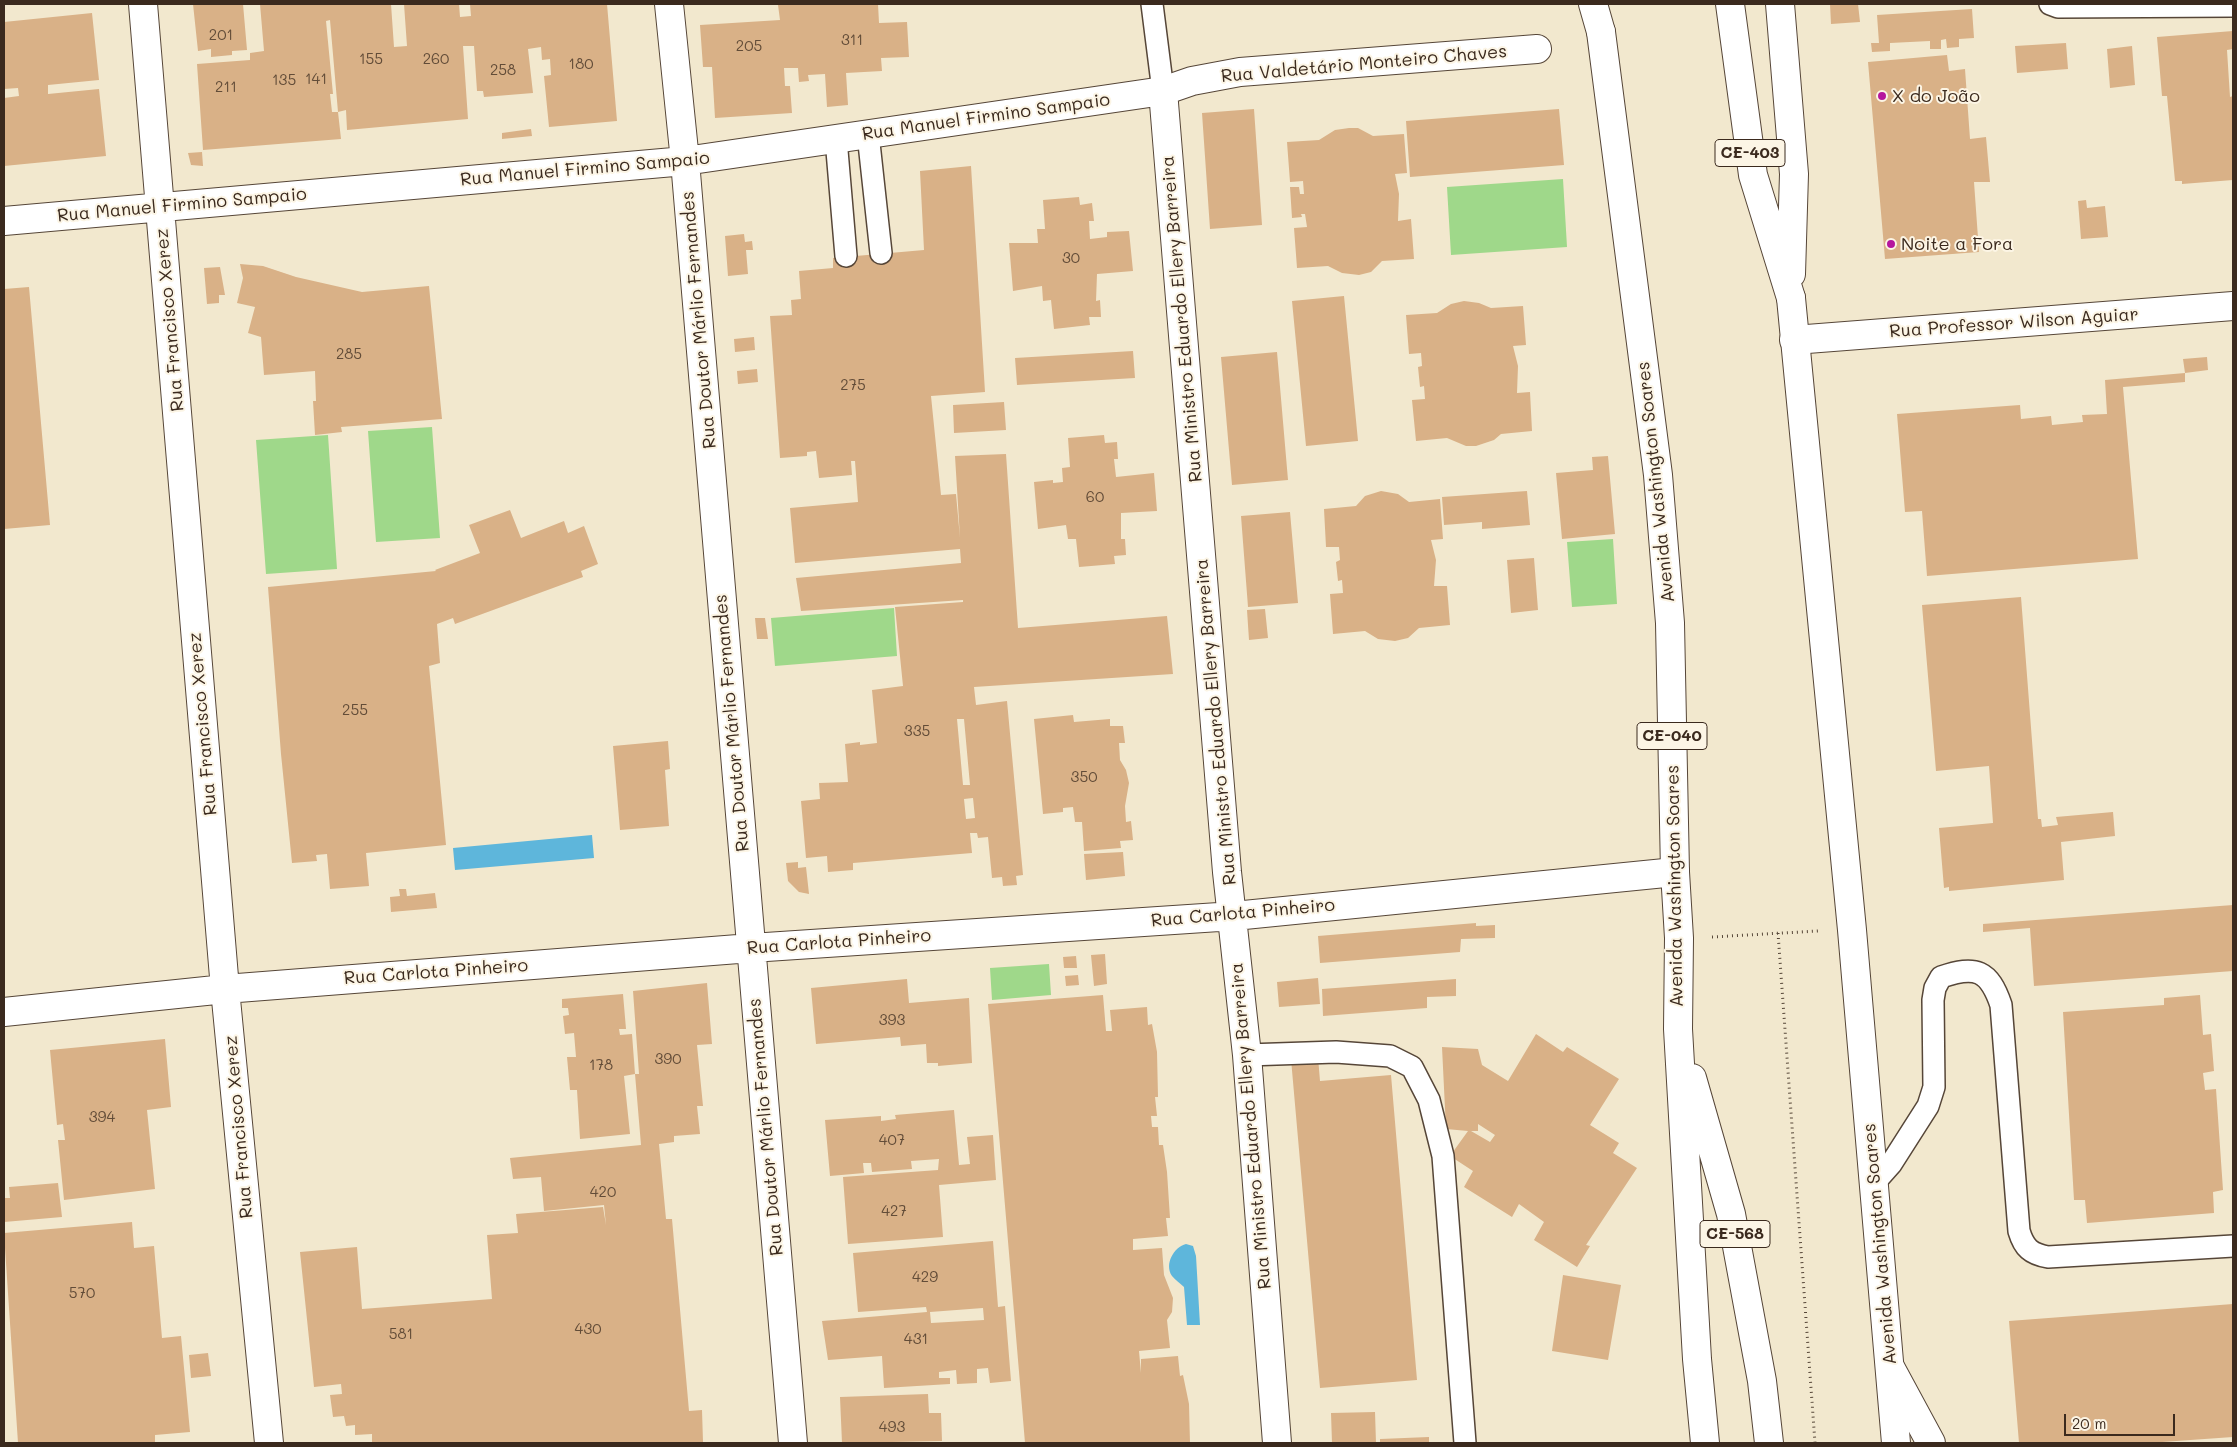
<!DOCTYPE html>
<meta charset="utf-8">
<style>
body{margin:0}
#map{position:relative;width:2237px;height:1447px;overflow:hidden;background:#f2e8ce;font-family:Mali,sans-serif}
canvas{display:block}
.frame{position:absolute;inset:0;border:5px solid #3b2a1e;pointer-events:none}
.scale{position:absolute;left:2064px;top:1414px;width:111px;height:22px;box-sizing:border-box;border:2px solid #3b2a1e;border-top:0;padding-left:6px;font-size:15px;line-height:18px;white-space:nowrap;color:#3b2a1e;-webkit-text-stroke:4px #fcf5e5;paint-order:stroke}
</style>
<div id="map">
<canvas width="2237" height="1447"></canvas>
<div class="frame"></div>
<div class="scale">20 m</div>
</div>
<script>
const ctx = document.querySelector('canvas').getContext('2d');
ctx.lineJoin = 'round';
function paint(path, color) {
  ctx.fillStyle = color;
  ctx.fill(path, 'evenodd');
}
function trace(path, color, width, dash) {
  ctx.strokeStyle = color;
  ctx.lineWidth = width;
  ctx.lineCap = dash ? 'butt' : 'round';
  ctx.setLineDash(dash || []);
  ctx.stroke(path);
}
function write(font, color, halo, rows, align = 'center') {
  ctx.font = font + ' Mali,sans-serif';
  ctx.lineWidth = 4;
  ctx.setLineDash([]);
  ctx.textBaseline = 'middle';
  ctx.strokeStyle = halo;
  ctx.fillStyle = color;
  for (const [text, x, y, turn = 0] of rows) {
    ctx.save();
    ctx.translate(x, y);
    ctx.rotate((+turn || 0) * Math.PI / 180);
    ctx.textAlign = isNaN(turn) ? turn : align;
    if (halo) ctx.strokeText(text, 0, 0);
    ctx.fillText(text, 0, 0);
    ctx.restore();
  }
}
const green = new Path2D(`
 M1563 179 1567 247 1451 255 1447 187Z
 M432 427 440 538 376 542 368 431Z
 M328 435 337 569 266 574 256 440Z
 M1613 539 1617 604 1572 607 1567 542Z
 M894 608 897 656 775 666 771 618Z
 M1049 964 1051 995 992 1000 990 968Z`);
const water = new Path2D(`
 M592 835 594 858 455 870 453 848Z
 M1186 1244 1193 1246 1196 1256 1200 1325H1187L1184 1287C1180 1283 1175 1280 1172 1276 1164 1264 1174 1247 1186 1244Z`);
const building = new Path2D(`
 M193 4H243L247 50 232 51V55L211 57V49L198 51Z
 M260 4H391L394 47 407 46 404 4H459L460 17 471 16 470 4H607L617 121 549 127 544 76 551 75 550 59 542 60 541 47 528 49 533 93 484 97 483 91H477L474 46H463L468 119 347 130 346 110 338 112 330 20 326 21 333 94H330L332 112H338L341 139 203 150 197 64 250 60V53L264 51Z
 M793 4H878L879 23 907 22 909 57 881 58 882 71 846 73 848 105 827 107 825 74 808 75 809 81 799 82 798 68H784L785 86H790L792 113 715 118 712 67H703L700 25 780 20 778 5Z
 M1830 4H1858L1860 22 1831 24Z
 M1972 9 1974 38 1959 39V47L1947 48 1946 39 1941 40V49H1930V41L1890 43V51L1872 52 1871 43H1879L1877 15Z
 M92 13 99 80 48 85V94L99 89 106 156 4 166V98L19 96 18 88 4 89V22Z
 M2233 31V49L2227 50 2230 97 2233 96V180L2182 184V181H2175L2167 96H2162L2157 37Z
 M2066 43 2068 69 2017 73 2015 46Z
 M2132 46 2135 85 2110 88 2107 49Z
 M1947 55 1949 71 1965 69 1970 139 1986 137 1990 182H1974L1979 252 1885 259 1868 62Z
 M1254 109 1262 225 1210 229 1202 113Z
 M1559 109 1564 165 1410 177 1406 121Z
 M1349 128H1358L1373 136 1404 134 1407 173 1395 174 1399 194 1398 221 1411 219 1414 259 1382 261 1371 272 1359 275 1342 273 1328 266 1297 268 1294 228 1307 227 1305 214H1301L1302 217 1292 218 1290 187H1299L1300 194H1304L1303 181 1290 182 1287 142 1319 140 1335 130Z
 M531 129 532 136 502 139V133Z
 M202 152 203 166 191 165 188 153Z
 M971 166 985 392 931 396 941 495 956 494 960 538 955 456 1006 454 1018 628 1167 616 1173 674 974 687 976 705 1007 701 1023 875 1016 876 1017 885 1003 886 1002 877 992 878 988 837 978 838 977 833H970L972 853 853 863V870L828 872 827 856 806 858 801 801 820 799 819 783 848 782 845 744 860 742V745L877 743 872 690 903 686 895 607 963 602V600L801 611 796 578 961 563 960 549 795 563 790 508 858 502 855 461H851L852 475 819 478 816 451 807 452V456L780 458 770 316 792 315 791 300 801 299 799 271 833 268V258L924 250 920 171ZM957 719H964L970 785H963ZM973 798 975 818 966 819 964 799Z
 M1079 197 1080 205 1092 203 1094 221H1089L1090 239 1107 237V232L1129 231 1133 271 1097 274 1096 301 1100 300 1101 317H1089L1090 325 1054 329 1051 300 1043 301 1042 286 1013 291 1009 243H1038L1037 229H1045L1043 200Z
 M2086 200 2087 208 2105 206 2108 237 2081 239 2078 201Z
 M744 234 745 242 752 241 753 250H746L748 274 728 276 725 236Z
 M240 264 263 266 296 277 362 292 429 286 442 419 341 427 342 432 315 435 313 401H316L315 371 264 375 261 337 248 333 255 307 237 303 243 278Z
 M220 267 225 295H219V303L207 304 204 268Z
 M29 287 50 525 4 529V289Z
 M1344 296 1358 441 1306 446 1292 301Z
 M1464 301 1479 303 1491 308 1523 306 1526 345 1513 346 1518 366 1517 393 1530 392 1532 431 1501 434 1494 440 1476 446H1466L1447 438 1416 441 1412 400 1425 399 1424 386 1420 387 1418 367 1422 366 1421 353 1409 354 1406 315 1437 313 1451 304Z
 M754 337 755 350 735 352 734 339Z
 M1133 351 1135 378 1017 385 1015 358Z
 M1277 352 1288 480 1232 485 1221 357Z
 M2207 357 2208 370 2185 373V382L2123 387 2138 559 1927 576 1922 511 1905 512 1897 414 2020 405 2021 419 2051 416 2052 425 2083 422 2082 415 2107 414 2105 380 2185 373 2183 359Z
 M757 369 758 382 738 384 737 371Z
 M1004 402 1006 430 954 433 953 405Z
 M1104 435 1105 443 1117 442 1118 459H1114L1116 477 1154 473 1157 511 1121 513V539H1125L1126 555 1114 556 1115 564 1079 567 1076 539H1068L1066 525 1038 529 1034 482 1053 480V483L1063 482 1062 468 1070 467 1068 438Z
 M1608 456 1615 534 1562 539 1556 473 1593 470 1592 457Z
 M1381 491 1398 494 1409 502 1440 499 1443 539 1431 540 1436 560 1434 586H1447L1450 625 1419 628 1408 638 1395 641 1378 639 1365 631 1333 634 1330 594 1343 593 1342 580 1338 581 1336 562 1340 560 1339 547H1326L1324 509 1356 506 1365 496Z
 M1527 491 1530 525 1482 529V522L1444 525 1442 497Z
 M510 510 521 538 564 521 568 533 584 526 598 564 581 571 583 577 455 624 453 618 437 624 440 663 429 666 446 845 366 853 369 886 330 889 327 854 316 855 317 861 292 863 281 754 268 587 436 571 435 570 480 553 469 525Z
 M1290 512 1298 603 1248 607 1241 516Z
 M1534 558 1538 610 1511 613 1507 560Z
 M2021 597 2038 819H2041L2042 827 2058 825 2056 817 2113 812 2115 836 2061 842 2064 880 1949 891V887L1944 888 1939 828 1993 823 1989 766 1936 771 1922 605Z
 M1265 609 1268 638 1249 640 1247 610Z
 M755 618H765L768 639H757Z
 M1073 715 1074 722 1110 719V726H1123L1125 743H1119L1120 760 1126 770 1129 783 1125 806 1126 822 1131 821 1133 840 1120 841 1121 848 1084 851 1082 822H1075L1073 807 1063 808V812L1043 814 1034 719Z
 M668 741 670 769 665 770 669 826 620 830 613 746Z
 M1123 852 1125 876 1086 880 1084 854Z
 M798 862V868L806 867 809 894 799 892 788 881 786 863Z
 M399 889H406L407 896 435 893 437 908 391 912 390 897 400 896Z
 M2233 905V971L2034 986 2030 928 1983 932V924Z
 M1476 923V926L1495 925V938L1461 939 1460 952 1320 963 1318 936Z
 M1105 954 1107 984 1094 986 1091 955Z
 M1076 956 1077 968H1064L1063 957Z
 M1078 975 1079 985 1066 986 1065 976Z
 M1318 978 1320 1004 1279 1007 1277 982Z
 M907 979 909 1003 969 998 972 1063 938 1066V1063H927L926 1044 901 1046 900 1037 816 1044 811 988Z
 M1456 979V996L1427 997V1008L1323 1016 1322 989Z
 M707 983 712 1044 697 1045 703 1106H697L700 1134 674 1136V1142L659 1144 666 1219H672L689 1411 702 1410 703 1442 372 1443V1434L355 1435V1425L346 1426 344 1416 333 1417 330 1395 342 1394 341 1384 314 1387 300 1252 357 1247 362 1309 492 1299 487 1235 518 1233 516 1214 603 1207 606 1225 604 1205 544 1211 541 1177 513 1179 510 1158 641 1145 635 1074 624 1076 630 1134 580 1139 577 1090H570L567 1057H576L574 1033 565 1034 563 1016 569 1015 568 1008H562V999L623 994 626 1029H619L620 1035 632 1034 635 1074H639L633 991Z
 M1103 995 1106 1031H1112L1110 1010 1147 1007 1148 1025 1152 1024 1157 1052 1158 1097H1155L1157 1116H1151L1152 1127H1158L1159 1145H1163L1167 1172 1170 1218H1166L1168 1236 1133 1239V1250L1162 1248 1164 1275 1173 1298 1172 1312 1167 1320 1170 1348 1139 1351 1141 1373V1359L1178 1356 1180 1376 1183 1375 1189 1404 1190 1443H1025L988 1004Z
 M2200 995 2203 1035 2211 1034 2214 1071 2203 1073 2205 1090 2216 1089 2223 1190 2213 1192 2214 1213 2087 1223 2085 1200H2074L2063 1012 2164 1005V998Z
 M1536 1034 1563 1052 1567 1047 1619 1079 1590 1125 1619 1143 1613 1153 1637 1168 1586 1245 1590 1246 1577 1267 1534 1240 1544 1222 1519 1204 1512 1217 1464 1187 1473 1171 1450 1156 1468 1131 1446 1129 1442 1047 1478 1049 1482 1065 1508 1081ZM1478 1124 1495 1135 1490 1142 1471 1131H1478Z
 M165 1039 171 1107 147 1110 155 1189 64 1200 58 1140H65L63 1124 57 1125 50 1050Z
 M1318 1057 1320 1081 1391 1075 1417 1380 1320 1388 1291 1059Z
 M954 1110 959 1165 970 1164 967 1137 993 1135 996 1180 939 1185 943 1237 848 1244 843 1177 938 1170 939 1159 911 1161 912 1169 872 1172 871 1163H863L864 1173 830 1176 825 1120 881 1116V1121L896 1119 895 1115Z
 M58 1183 62 1217 4 1222V1198H10L9 1187Z
 M132 1222 134 1248 154 1246 162 1338 181 1336 190 1432 155 1435V1443H18L4 1233Z
 M993 1241 998 1307 1005 1306 1011 1381 990 1383 988 1368 977 1369V1383L957 1384 956 1370 939 1372V1378H950V1384L884 1388 882 1356 828 1360 822 1321 927 1312 926 1307 858 1312 853 1253ZM983 1308 984 1320 931 1323 930 1312Z
 M1563 1275 1621 1285 1608 1360 1552 1351Z
 M2233 1304V1437L2148 1443H2019L2009 1321Z
 M208 1353 211 1376 191 1378 189 1355Z
 M928 1394 929 1413H941L942 1441 842 1443 840 1397Z
 M1375 1412 1376 1443H1332L1331 1413Z
 M1429 1437V1443H1380V1439Z`);
const path = new Path2D(`
 M1778 933 1815 1443
 M1712 937 1818 931`);
const service = new Path2D(`
 M1152 4 1163 91
 M2050 4 2058 7 2233 6
 M868 134 881 253
 M836 139 846 256
 M1247 1055 1336 1052 1390 1056 1412 1067 1429 1100 1443 1156 1465 1443
 M1875 1182 1891 1164 1928 1106 1934 1087 1933 1000 1935 988 1941 977C1976 965 1989 970 2001 1005L2019 1231C2024 1248 2031 1254 2048 1257L2233 1246`);
const minor = new Path2D(`
 M143 4 225 989 269 1443
 M669 4 685 161 793 1443
 M1163 91 1227 872 1247 1055 1277 1443
 M4 221 685 161 1163 91 1192 81 1240 72 1537 49
 M4 1012 225 989 751 948 1234 916 1675 872`);
const tertiary = new Path2D(`
 M1794 340 2233 306
 M1891 1369 1931 1443`);
const primary = new Path2D(`
 M1593 4 1601 32
 M1730 4 1753 175 1791 298
 M1780 4 1794 174 1791 274`);
const trunk = new Path2D(`
 M1601 32 1658 475 1670 623 1675 872 1679 938 1678 1029 1697 1359 1705 1443
 M1791 298 1852 930 1896 1443
 M1692 1078 1731 1214 1762 1381 1769 1443`);
const markers = [
 [1882,96,5,"#b5179e"],
 [1891,244,5,"#b5179e"]
];
const numberNames = [
 ["201",221,35],
 ["311",852,40],
 ["205",749,46],
 ["155",371,59],
 ["260",436,59],
 ["180",581,64],
 ["258",503,70],
 ["141",316,79],
 ["135",284,80],
 ["211",226,87],
 ["30",1071,258],
 ["285",349,354],
 ["275",853,385],
 ["60",1095,497],
 ["255",355,710],
 ["335",917,731],
 ["350",1084,777],
 ["393",892,1020],
 ["390",668,1059],
 ["178",601,1065],
 ["394",102,1117],
 ["407",892,1140],
 ["420",603,1192],
 ["427",894,1211],
 ["429",925,1277],
 ["570",82,1293],
 ["430",588,1329],
 ["581",401,1334],
 ["431",916,1339],
 ["493",892,1427]
];
const shields = [
 [1750,153,70],
 [1672,736,70],
 [1735,1234,70]
];
const shieldNames = [
 ["CE-403",1750,153],
 ["CE-040",1672,736],
 ["CE-568",1735,1234]
];
const streetNames = [
 ["Rua Valdetário Monteiro Chaves",1364,64,-5],
 ["Rua Manuel Firmino Sampaio",986,117,-8],
 ["Rua Manuel Firmino Sampaio",585,169,-5],
 ["Rua Manuel Firmino Sampaio",182,205,-5],
 ["Rua Ministro Eduardo Ellery Barreira",1182,319,-95],
 ["Rua Francisco Xerez",170,320,-95],
 ["Rua Doutor Márlio Fernandes",699,320,-95],
 ["Rua Professor Wilson Aguiar",2014,323,-4],
 ["Avenida Washington Soares",1656,482,-96],
 ["Rua Ministro Eduardo Ellery Barreira",1216,722,-95],
 ["Rua Doutor Márlio Fernandes",732,723,-95],
 ["Rua Francisco Xerez",203,724,-95],
 ["Avenida Washington Soares",1675,886,-91],
 ["Rua Carlota Pinheiro",1243,913,-5],
 ["Rua Carlota Pinheiro",839,942,-4],
 ["Rua Carlota Pinheiro",436,972,-4],
 ["Rua Ministro Eduardo Ellery Barreira",1251,1126,-95],
 ["Rua Francisco Xerez",239,1127,-95],
 ["Rua Doutor Márlio Fernandes",766,1127,-95],
 ["Avenida Washington Soares",1880,1244,-95]
];
const poiNames = [
 ["X do João",1892,96],
 ["Noite a Fora",1901,244]
];
paint(green, '#9fd88a');
paint(water, '#5eb6db');
paint(building, '#d9b187');
trace(service, '#564638', 24);
trace(minor, '#564638', 30);
trace(tertiary, '#564638', 30);
trace(primary, '#564638', 30);
trace(trunk, '#564638', 30);
trace(path, '#564638', 3, [1, 4]);
trace(service, '#fff', 21);
trace(minor, '#fff', 28);
trace(tertiary, '#fff', 28);
trace(primary, '#fff', 28);
trace(trunk, '#fff', 28);
for (const [x, y, r, color] of markers) {
  const dot = new Path2D();
  dot.arc(x, y, r, 0, 2 * Math.PI);
  ctx.fillStyle = color;
  ctx.fill(dot);
  trace(dot, '#fcf5e5', 2);
}
write('15px', '#624c38', null, numberNames);
for (const [x, y, w] of shields) {
  const box = new Path2D();
  box.roundRect(x - w / 2, y - 13.5, w, 27, 4);
  ctx.fillStyle = '#fcf5e5';
  ctx.fill(box);
  trace(box, '#3b2a1e', 1);
}
write('bold 16px', '#3b2a1e', null, shieldNames);
write('18px', '#3b2a1e', '#fcf5e5', streetNames);
write('18px', '#3b2a1e', '#fcf5e5', poiNames, 'left');
</script>
